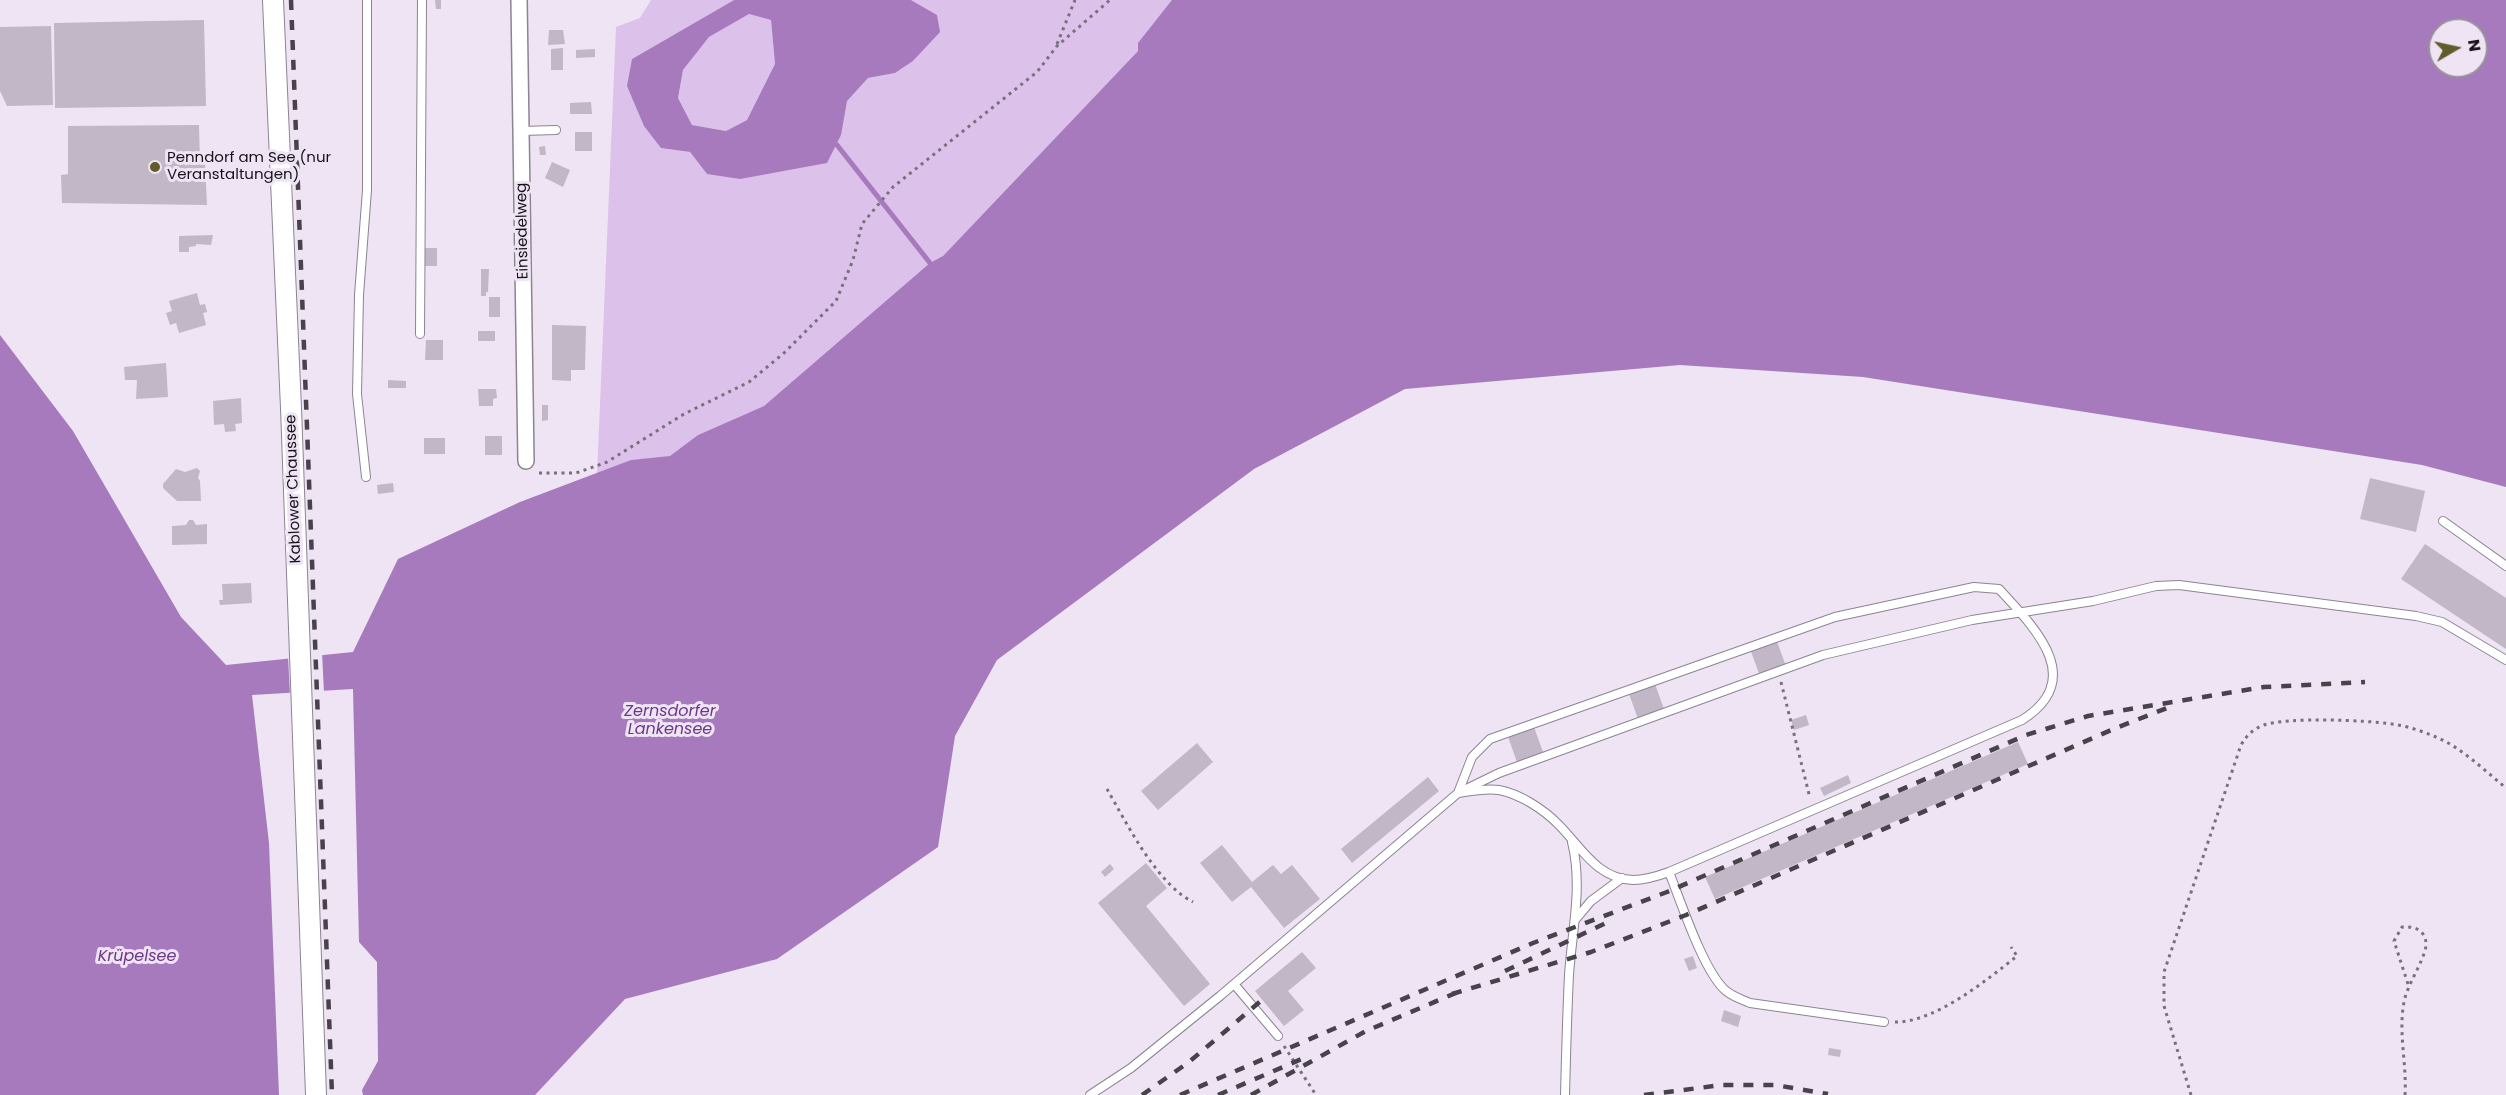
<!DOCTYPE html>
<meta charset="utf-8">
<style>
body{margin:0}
#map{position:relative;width:2506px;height:1095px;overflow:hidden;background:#eee4f4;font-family:Poppins,sans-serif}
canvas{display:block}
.north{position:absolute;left:2428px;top:18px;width:60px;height:60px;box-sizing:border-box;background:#eee4f4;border:2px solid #98909c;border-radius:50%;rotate:81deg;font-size:16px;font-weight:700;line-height:24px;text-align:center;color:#171319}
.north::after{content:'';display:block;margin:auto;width:21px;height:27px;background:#615c29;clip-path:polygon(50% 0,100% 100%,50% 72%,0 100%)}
</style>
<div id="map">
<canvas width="2506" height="1095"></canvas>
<div class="north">N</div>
</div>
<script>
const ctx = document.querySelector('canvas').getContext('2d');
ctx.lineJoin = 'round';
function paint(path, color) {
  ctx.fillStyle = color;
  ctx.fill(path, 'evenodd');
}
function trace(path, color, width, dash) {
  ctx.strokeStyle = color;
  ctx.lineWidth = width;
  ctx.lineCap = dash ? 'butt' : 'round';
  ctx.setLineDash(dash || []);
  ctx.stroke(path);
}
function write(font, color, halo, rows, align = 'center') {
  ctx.font = font + ' Poppins,sans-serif';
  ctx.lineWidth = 6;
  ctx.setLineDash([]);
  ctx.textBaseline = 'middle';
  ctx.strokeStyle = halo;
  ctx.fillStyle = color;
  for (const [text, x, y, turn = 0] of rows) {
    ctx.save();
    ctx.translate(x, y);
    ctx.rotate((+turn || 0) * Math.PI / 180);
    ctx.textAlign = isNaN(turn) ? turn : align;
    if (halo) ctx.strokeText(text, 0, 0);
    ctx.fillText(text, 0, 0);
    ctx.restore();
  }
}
const green = new Path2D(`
 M651 0H734L632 59 661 148 690 152 707 174 837 145 846 101 868 78 895 73 913 61 939 32 937 15 911 0H1177L1138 51 943 256 764 406 698 435 670 457 631 460 597 475 616 27 640 18Z
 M749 14 771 20 775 64 747 120 726 131 692 125 678 98 683 70 709 37Z`);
const water = new Path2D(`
 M734 0H911L937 15 940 32 913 61 895 73 868 78 847 101 841 135 827 163 740 179 707 174 690 152 661 148 644 126 627 86 632 59ZM749 14 771 20 775 64 747 120 726 131 692 125 678 98 683 70 709 37Z
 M1172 0H2506V487L2422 465 1863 377 1680 365 1405 389 1254 469 997 660 955 736 938 847 777 959 625 999 535 1095H363L362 1090 378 1061 377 962 359 942 353 689 252 695 269 843 279 1095H0V335L73 431 181 617 226 665 353 652 398 559 520 502 631 460 670 456 698 435 764 406 930 263 943 256 1138 51V43ZM2440 30H2476V66H2440Z`);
const pier = new Path2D(`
 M322 652 324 693 290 695 288 656Z`);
const stream = new Path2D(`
 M837 145 930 263`);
const building = new Path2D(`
 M435 0H441V9H436Z
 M204 20 206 106 55 108 54 23Z
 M51 26 53 105 7 106 0 91V27Z
 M549 30H563L565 44 548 45Z
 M563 48V70H551V49Z
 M595 49V57L576 58V50Z
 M591 102 592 114H570V103Z
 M199 125 200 164H205L207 205 62 203 61 175 68 174V126Z
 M575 132H592V151H575Z
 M545 146 546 155H540L539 147Z
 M552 162 570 170 563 187 545 178Z
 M213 235 211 245 196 244V246L189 247V252H179V236Z
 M425 248H437V266H425Z
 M481 269H489L488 292H486V296H481Z
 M197 293 200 305 205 304 207 312 203 313 206 325 179 333 176 323 170 325 166 313 172 311 169 301Z
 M489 297H500V317H489Z
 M552 325 586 326 585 370H571V381L552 380Z
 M478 331H495V341H478Z
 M426 340H443V360H425Z
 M166 363 168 397 136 399 137 380H125L124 367Z
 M388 380 406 381V388H388Z
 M478 389H496L497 398 493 399V406H479Z
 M241 398 242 423 235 424 236 431 225 432 224 424 214 425 213 401Z
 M542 405H548V420L542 421Z
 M485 436H502V455H485Z
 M424 438H445V454H424Z
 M197 468 200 471 198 478 200 481 201 501H177L163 488V484L176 469 185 472Z
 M2370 478 2425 491 2416 532 2360 519Z
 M393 483 394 492 378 494 377 485Z
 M189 520H193L196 525 207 524V544L172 545V526L186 525Z
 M2425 544 2506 598V649L2401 579Z
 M251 583 252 603 220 605 219 600H223L222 584Z
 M1776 639 1786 666 1760 676 1750 649Z
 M1655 684 1664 709 1638 719 1629 694Z
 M1806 715 1809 725 1794 730 1791 720Z
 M1534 727 1543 752 1517 762 1508 737Z
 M2018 742 2028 764 1715 899 1705 877Z
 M1197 743 1213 762 1158 810 1141 791Z
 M1848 775 1851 783 1824 796 1820 788Z
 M1428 777 1439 791 1352 863 1341 849Z
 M1222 845 1252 882 1273 865 1281 874 1292 865 1320 899 1284 928 1251 887 1232 902 1200 863Z
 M1146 863 1167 888 1146 906 1210 984 1184 1006 1098 903Z
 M1110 864 1114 869 1105 877 1101 872Z
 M1302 952 1316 968 1288 991 1304 1010 1284 1026 1255 991Z
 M1693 956 1697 968 1689 971 1684 959Z
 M1724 1010 1741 1016 1738 1027 1721 1021Z
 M1829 1048 1841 1050 1840 1057 1828 1055Z`);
const path = new Path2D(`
 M1057 44 1075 0
 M539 473H576L607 462 684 414 749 382 784 353 836 301 853 260 862 224 893 187 1037 72 1057 46 1110 0
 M1781 682 1810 798
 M1107 789C1127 824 1157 884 1193 902
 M1895 1022C1934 1023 1987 980 2017 956L2011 947
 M1284 1046 1316 1095
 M2191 1095 2164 1006V972L2241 745C2247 735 2253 729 2264 725 2288 717 2365 720 2392 724 2407 726 2422 731 2436 737 2462 748 2484 770 2506 788
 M2405 1095C2407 1064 2398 1033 2404 1002 2407 984 2428 955 2426 942 2424 929 2413 926 2402 927L2394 941 2408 984`);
const service = new Path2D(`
 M522 131 556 130
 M420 334 422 0
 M366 477 357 394 359 295 367 190V0
 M2443 521 2506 566
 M1974 587 1999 589C2035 628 2087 679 2022 720L1669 872C1658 876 1645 880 1633 880 1597 879 1581 847 1558 824 1543 809 1520 794 1499 790 1486 788 1471 791 1458 793L1472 757 1490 739 1835 617Z
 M1669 872C1681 902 1703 970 1725 990 1733 997 1741 999 1750 1003L1884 1022
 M1575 920 1591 901 1622 878
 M1234 984 1278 1036
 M1090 1095 1131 1068 1220 996 1458 793 1499 773 1823 655 1972 620 2093 601 2156 586 2179 585 2416 616 2442 622 2506 660
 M1565 1095C1566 1055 1567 1015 1569 975 1572 930 1583 886 1572 842`);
const minor = new Path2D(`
 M519 0 526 461`);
const tertiary = new Path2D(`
 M273 0 291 408 316 1095`);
const rail = new Path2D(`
 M291 0 332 1095
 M1505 971 1608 922
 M1452 994 1591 952 1686 915 2116 728 2167 708
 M1142 1095 1189 1062 1262 1000
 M1180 1095 1533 943 1667 892 2026 735 2088 716 2264 687 2365 682
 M1218 1095 1304 1058
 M1251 1095 1366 1031 1458 992
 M1644 1095 1722 1085H1775L1828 1094`);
const markers = [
 [155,167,6,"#615c29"]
];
const poiNames = [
 ["Penndorf am See (nur",167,158],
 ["Veranstaltungen)",167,175]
];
const streetNames = [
 ["Einsiedelweg",523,231,-91],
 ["Kablower Chaussee",294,489,-92]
];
const waterNames = [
 ["Zernsdorfer",670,712],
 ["Lankensee",670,730],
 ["Krüpelsee",137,957]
];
paint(green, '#dcc1eb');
paint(water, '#a67abc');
paint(pier, '#eee4f4');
trace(stream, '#a67abc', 5);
paint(building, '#c1b7c7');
trace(service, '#8d8492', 10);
trace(minor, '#8d8492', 18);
trace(tertiary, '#8d8492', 22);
trace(path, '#78717c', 3, [3, 4.5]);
trace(service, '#fff', 8);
trace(minor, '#fff', 15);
trace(tertiary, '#fff', 20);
trace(rail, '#48434b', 4.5, [10, 10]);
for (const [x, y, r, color] of markers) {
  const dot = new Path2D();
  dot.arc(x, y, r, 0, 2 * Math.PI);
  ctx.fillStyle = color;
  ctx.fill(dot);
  trace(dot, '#eee4f4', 2);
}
write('15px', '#171319', '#eee4f4', poiNames, 'left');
write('15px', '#171319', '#eee4f4', streetNames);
write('italic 16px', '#6d3787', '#eee4f4', waterNames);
</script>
